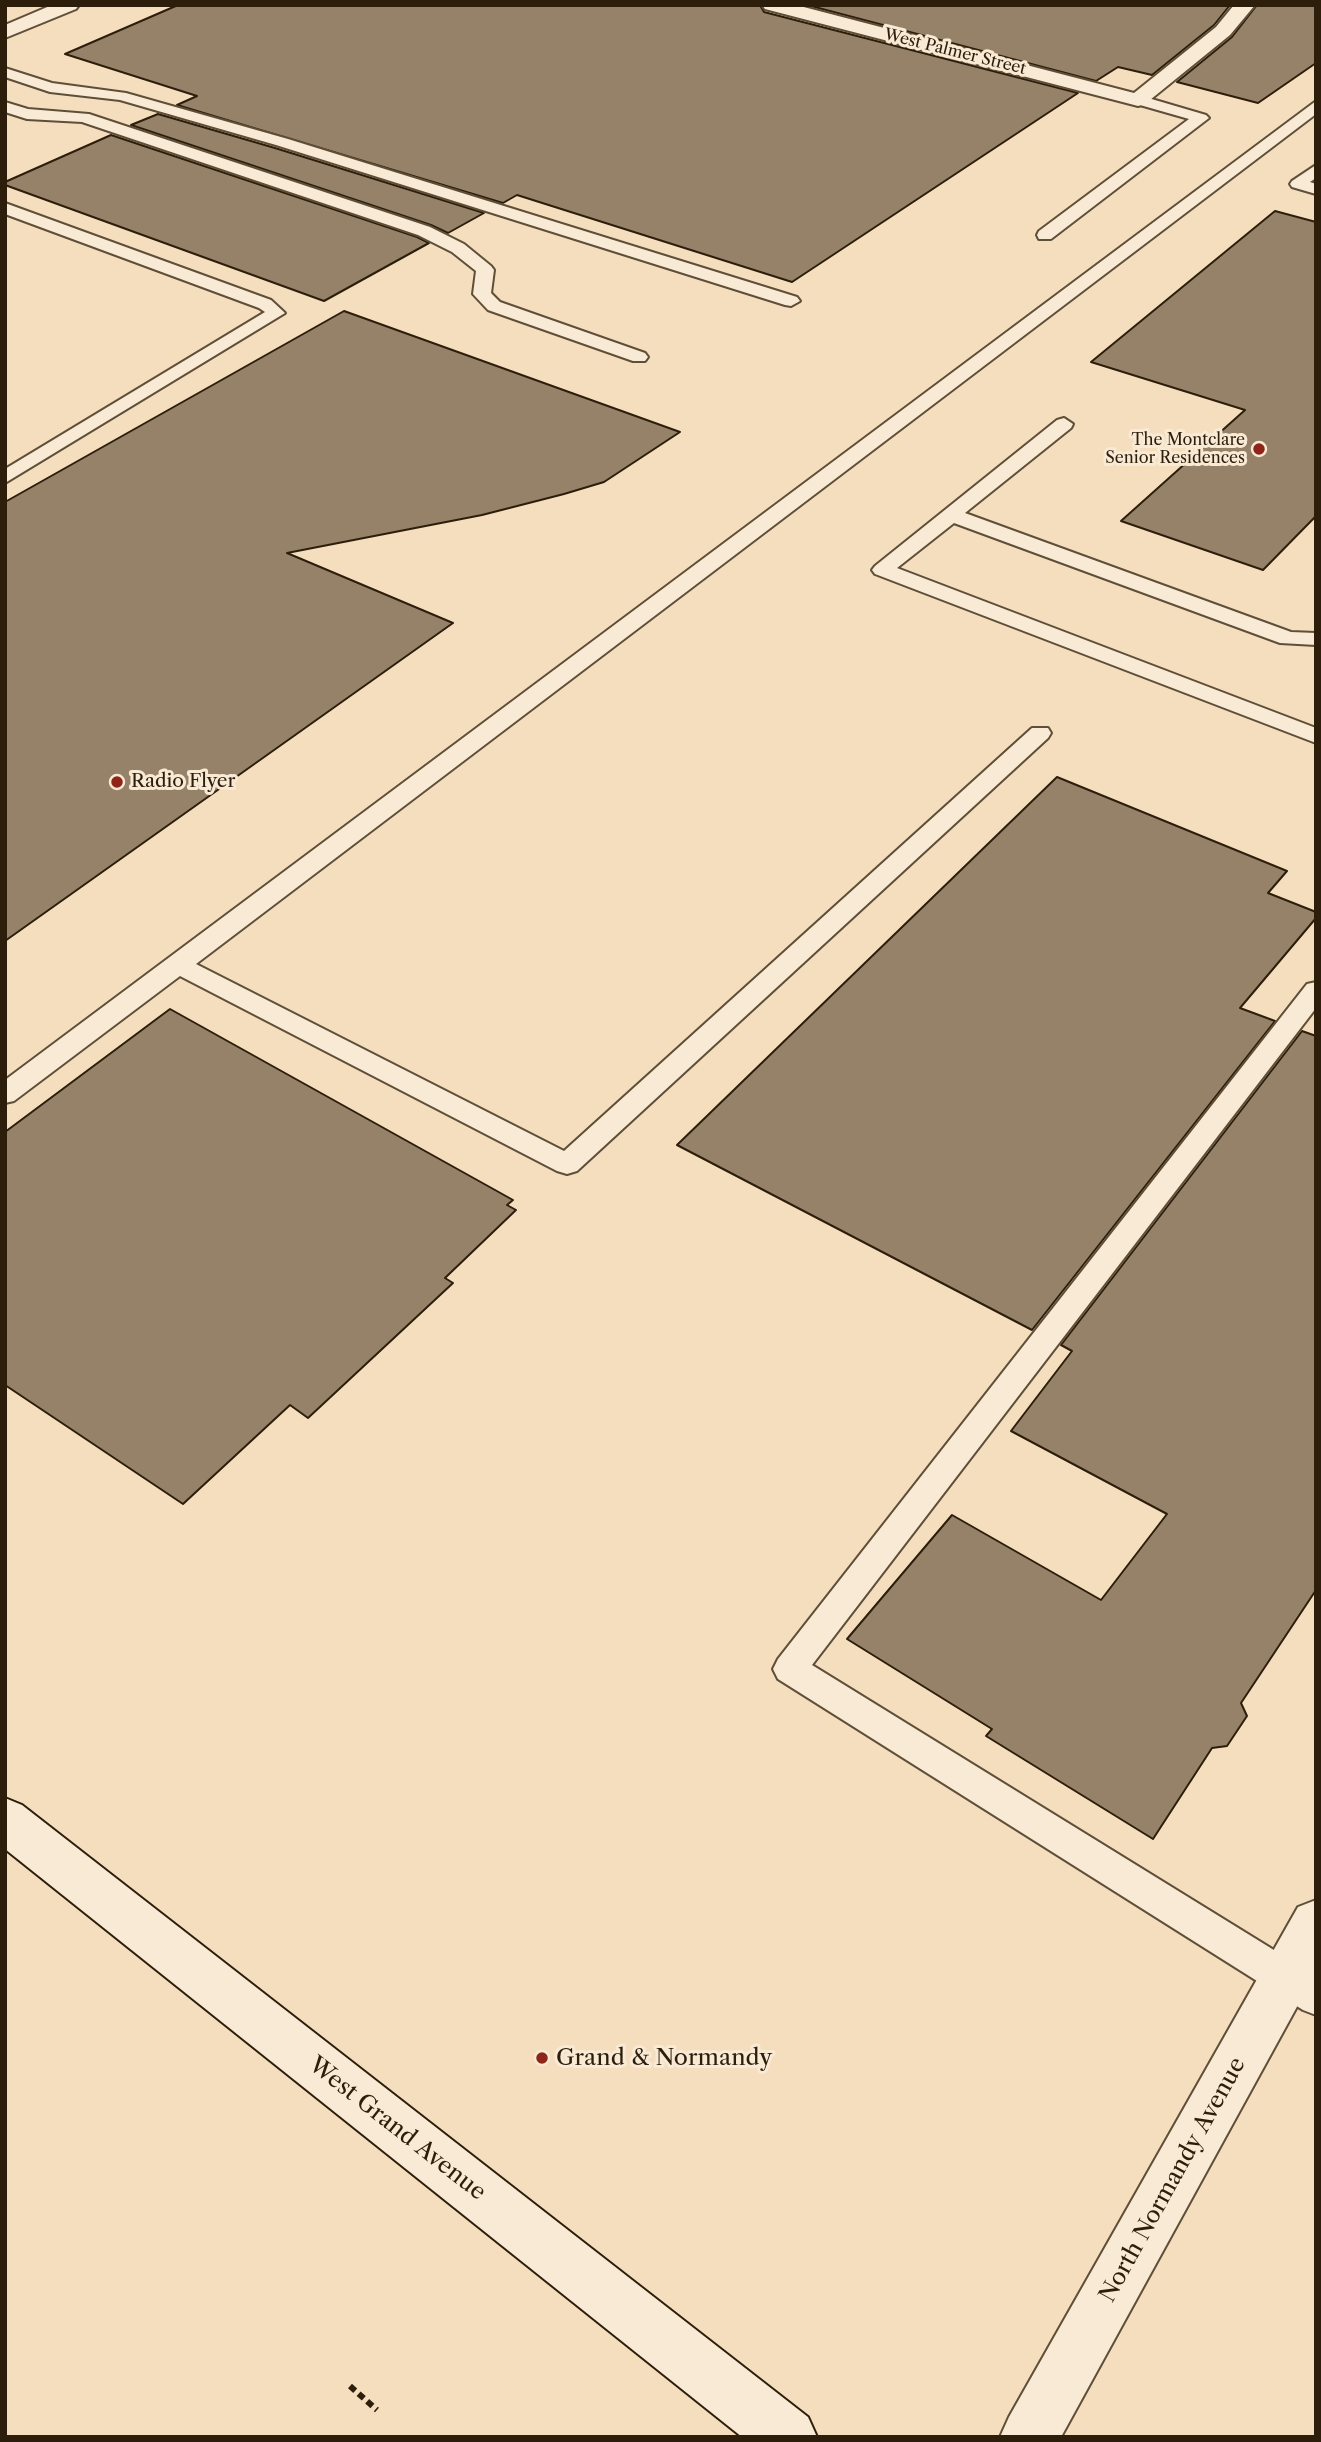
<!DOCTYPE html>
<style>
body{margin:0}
#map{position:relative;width:1321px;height:2442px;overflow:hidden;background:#f5debe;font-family:"Libre Caslon Text",serif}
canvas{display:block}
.frame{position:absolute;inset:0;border:7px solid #2d1e0c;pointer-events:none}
</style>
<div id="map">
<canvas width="1321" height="2442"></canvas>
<div class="frame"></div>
</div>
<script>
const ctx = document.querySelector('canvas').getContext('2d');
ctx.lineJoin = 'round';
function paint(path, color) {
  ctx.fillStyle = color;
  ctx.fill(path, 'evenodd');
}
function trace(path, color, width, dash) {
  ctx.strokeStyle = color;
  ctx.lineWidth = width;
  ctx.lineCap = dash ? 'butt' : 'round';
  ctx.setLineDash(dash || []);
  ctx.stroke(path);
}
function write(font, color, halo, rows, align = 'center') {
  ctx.font = font + ' "Libre Caslon Text",serif';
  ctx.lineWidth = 6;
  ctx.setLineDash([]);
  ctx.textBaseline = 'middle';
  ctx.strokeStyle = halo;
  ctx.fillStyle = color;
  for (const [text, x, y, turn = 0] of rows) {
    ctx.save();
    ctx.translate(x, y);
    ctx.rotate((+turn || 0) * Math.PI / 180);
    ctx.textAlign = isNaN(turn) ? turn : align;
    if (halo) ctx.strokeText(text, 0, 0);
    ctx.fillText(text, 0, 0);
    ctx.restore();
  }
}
const building = new Path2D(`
 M178 5H760L764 12 1078 93 792 282 517 195 503 203 177 105 197 96 65 54Z
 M807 5H1230L1214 25 1152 75 1118 67 1096 81Z
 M1257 5H1316V63L1258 103 1177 82 1232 37Z
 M158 114 275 148 484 213 448 233 431 225 131 125Z
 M111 135 417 237 429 243 324 301 5 185V182Z
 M1275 211 1316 222V516L1263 570 1121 521 1245 410 1091 362Z
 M344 311 680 432 604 482 564 494 482 515 287 553 453 623 5 941V502Z
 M1057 777 1287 871 1268 893 1316 912V918L1240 1008 1275 1021 1032 1330 677 1145Z
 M170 1009 513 1200 507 1205 516 1210 445 1278 453 1283 308 1418 290 1405 183 1504 5 1385V1132Z
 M1302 1031 1316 1036V1590L1241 1703 1247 1716 1227 1746 1212 1748 1153 1839 986 1736 992 1729 847 1639 952 1515 1101 1600 1167 1514 1011 1431 1072 1351 1061 1345Z`);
const path = new Path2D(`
 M350 2386 377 2410`);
const lane = new Path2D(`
 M5 68 52 83 126 93 288 139 797 297 800 301 791 306 785 305 276 145 120 100 50 92 5 77Z
 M1138 95 1206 115 1209 118 1051 239H1039L1037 235 1039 231 1189 119 1133 103 1130 100 1133 97Z
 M1316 101V114L196 964 564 1151 1032 728H1048L1051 733 1048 738 577 1171 567 1174 557 1171 180 976 14 1101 5 1103V1080Z
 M5 102 28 109 89 114 430 227 464 244 491 266 494 270 491 293 500 302 645 353 648 357 645 361H633L488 310 473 294 476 271 452 252 418 235 82 122 27 119 5 112Z
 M1316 165V178L1310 182 1316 184V194L1292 187 1290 184 1292 181Z
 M5 203 271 300 285 313 5 483V469L265 312 259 308 5 214Z
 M1064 418 1073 424 1071 428 965 513 1291 632 1316 633V645L1280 643 954 523 897 568 1316 728V743L875 574 872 570 875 566 1057 420Z
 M1316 982V1008L812 1665 1316 1976V2015L1303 2010 778 1679 773 1669 778 1659 1307 984Z`);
const street = new Path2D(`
 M52 5H79L76 9 5 38V25Z
 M762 5H796L1134 93 1216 27 1234 5H1255L1230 35 1145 104 1138 106 765 9Z
 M1316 1900V1972L1061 2437H1000L1009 2417 1298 1907Z`);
const secondary = new Path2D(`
 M5 1798 22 1805 808 2417 817 2437H742L5 1849Z`);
const markers = [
 [1259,449,7,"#8f2418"],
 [117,782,7,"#8f2418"],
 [542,2058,7,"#8f2418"]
];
const farStreetnames = [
 ["West Palmer Street",955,52,14]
];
const farPoinames = [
 ["The Montclare",1245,440],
 ["Senior Residences",1245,458]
];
const poiNames = [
 ["Radio Flyer",131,782]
];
const nearPoinames = [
 ["Grand & Normandy",556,2058]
];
const nearStreetnames = [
 ["West Grand Avenue",397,2129,38],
 ["North Normandy Avenue",1173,2180,-61]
];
paint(building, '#958269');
trace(building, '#2d1e0c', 2);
trace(lane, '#5f4e38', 4);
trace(street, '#5f4e38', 4);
trace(secondary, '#2d1e0c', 4);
trace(path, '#2d1e0c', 6, [7, 4.5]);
paint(lane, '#f8ead5');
paint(street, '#f8ead5');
paint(secondary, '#f8ead5');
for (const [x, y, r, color] of markers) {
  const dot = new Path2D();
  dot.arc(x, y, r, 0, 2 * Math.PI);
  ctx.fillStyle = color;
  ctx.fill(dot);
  trace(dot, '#f8ead5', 2.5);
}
write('16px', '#2d1e0c', '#f8ead5', farStreetnames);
write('16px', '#2d1e0c', '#f8ead5', farPoinames, 'right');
write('19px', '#2d1e0c', '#f8ead5', poiNames, 'left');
write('23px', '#2d1e0c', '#f8ead5', nearPoinames, 'left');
write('23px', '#2d1e0c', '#f8ead5', nearStreetnames);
</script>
